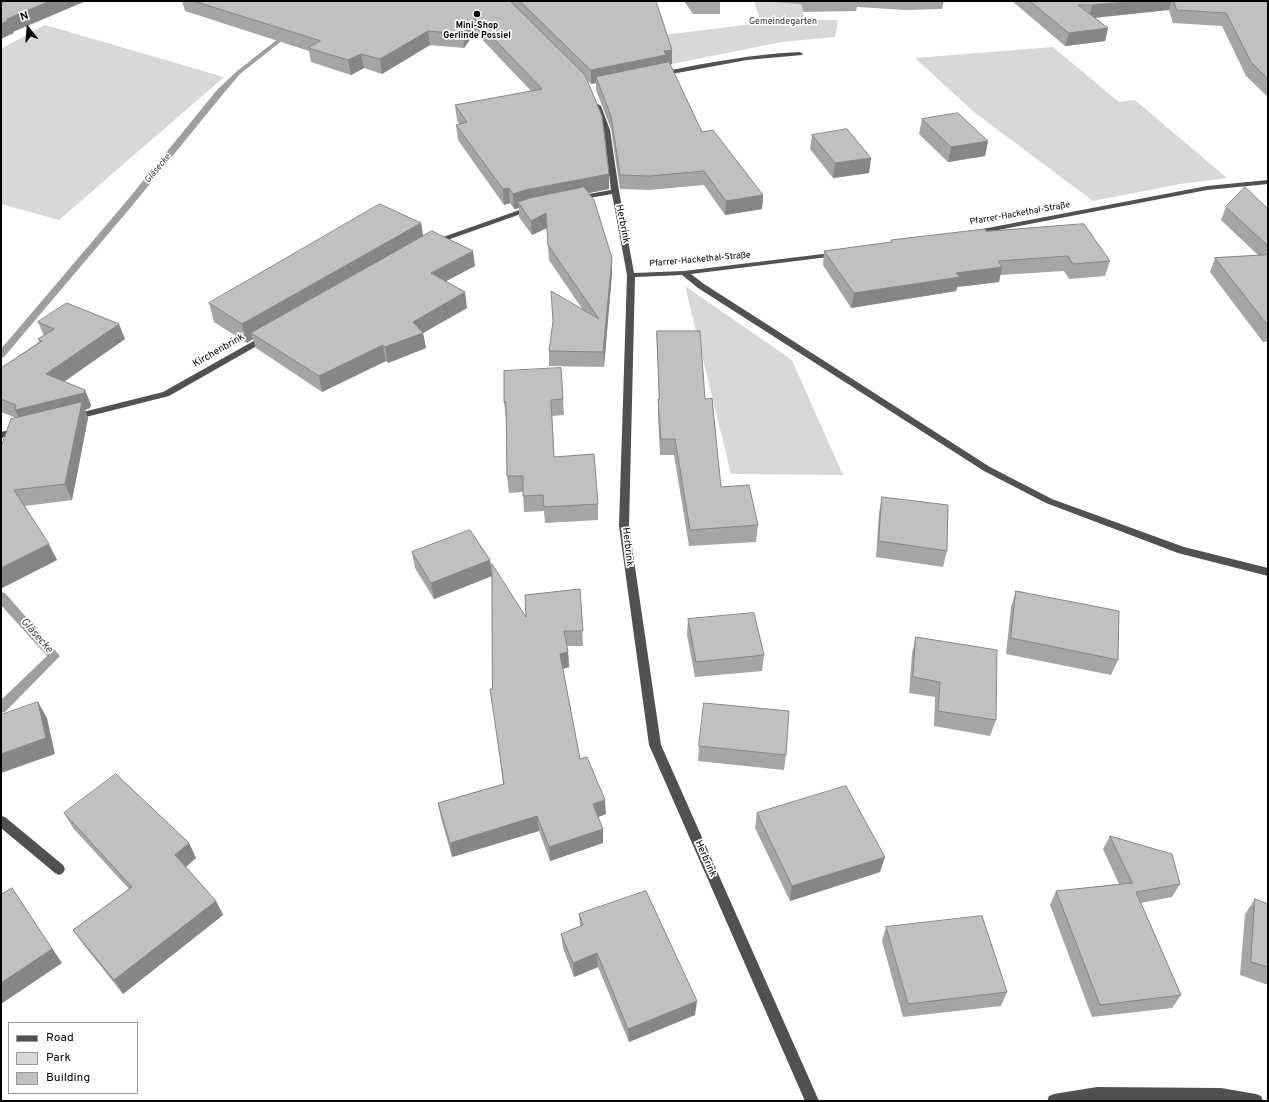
<!DOCTYPE html>
<meta charset="utf-8">
<style>
body{margin:0}
#map{position:relative;width:1269px;height:1102px;overflow:hidden;background:#fff;font-family:Overpass,sans-serif}
canvas{display:block}
.frame{position:absolute;inset:0;border:2px solid #000;pointer-events:none}
.legend{position:absolute;left:8px;top:1022px;width:130px;height:72px;box-sizing:border-box;background:#fff;border:1px solid #999;margin:0;padding:5px 7px;list-style:none;font-size:12px;color:#000}
.legend li{display:flex;align-items:center;gap:8px;height:20px}
.legend b{width:20px;border:1px solid #999}
.north{position:absolute;left:8px;top:8px;width:40px;height:40px;-webkit-text-stroke:3px #fff;paint-order:stroke;rotate:343deg;font-size:11px;font-weight:700;line-height:16px;text-align:center;color:#000}
.north::after{content:'';display:block;margin:auto;width:14px;height:18px;background:#000;clip-path:polygon(50% 0,100% 100%,50% 72%,0 100%)}
</style>
<div id="map">
<canvas width="1269" height="1102"></canvas>
<div class="frame"></div>
<ul class="legend">
<li><b style="height:5px;background:#515151"></b>Road</li>
<li><b style="height:11px;background:#d8d8d8"></b>Park</li>
<li><b style="height:11px;background:#c0c0c0"></b>Building</li>
</ul>
<div class="north">N</div>
</div>
<script>
const ctx = document.querySelector('canvas').getContext('2d');
ctx.lineJoin = 'round';
function paint(path, color) {
  ctx.fillStyle = color;
  ctx.fill(path, 'evenodd');
}
function trace(path, color, width, dash) {
  ctx.strokeStyle = color;
  ctx.lineWidth = width;
  ctx.lineCap = dash ? 'butt' : 'round';
  ctx.setLineDash(dash || []);
  ctx.stroke(path);
}
function write(font, color, halo, rows, align = 'center') {
  ctx.font = font + ' Overpass,sans-serif';
  ctx.lineWidth = 3.5;
  ctx.setLineDash([]);
  ctx.textBaseline = 'middle';
  ctx.strokeStyle = halo;
  ctx.fillStyle = color;
  for (const [text, x, y, turn = 0] of rows) {
    ctx.save();
    ctx.translate(x, y);
    ctx.rotate((+turn || 0) * Math.PI / 180);
    ctx.textAlign = isNaN(turn) ? turn : align;
    if (halo) ctx.strokeText(text, 0, 0);
    ctx.fillText(text, 0, 0);
    ctx.restore();
  }
}
const green = new Path2D(`
 M754 1H800L805 20H838L835 37 781 42 672 64 663 35 761 23Z
 M45 25 224 77 59 220 1 204V49Z
 M1053 47 1119 102 1135 100 1227 178 1180 184 1093 201 974 112 915 58Z
 M685 286 792 360 843 475 731 474Z`);
const stream = new Path2D(`
 M288 31 293 32 240 74 223 94 131 207 4 357 1 358V349L125 203 217 90 236 72Z
 M1 592 5 593 60 656 5 712 1 713V700L47 656 1 605Z`);
const minor = new Path2D(`
 M800 52 803 54 802 55 747 60 661 76 658 74 661 72C707 63 753 54 800 52Z
 M598 104 601 106 610 130 619 191 634 273 684 271 839 252V256H836L691 274 704 284 990 467 1052 499 1184 547 1268 568V576L1178 553 1046 503 984 471 698 288 682 275 635 277 629 526 661 745 819 1101H805L649 745 619 526 627 275 612 194 578 200 574 198 578 196 611 190 604 130 595 106Z
 M1268 180V184L1207 190 972 235 968 233 972 231 1207 186Z
 M528 207H534L535 209 436 244H430L429 242Z
 M266 334 269 335 270 337 269 339 169 396 74 420 70 417 71 415 163 392Z
 M18 428 21 429 23 431 21 433 1 438V432Z
 M1 816 5 817 63 865 65 869 63 873 59 875 55 873 1 828Z
 M1097 1087 1221 1088 1256 1094 1261 1096 1263 1101H1047L1049 1096 1054 1094Z`);
const wall = new Path2D(`
 M182 1H656L672 64 670 65 702 132 763 195 762 209 725 215 704 185 649 190 620 189 611 129 596 90V83L591 84 587 80 609 189 588 193 612 273 604 367 549 366V351L583 310 549 260 547 228 532 235 519 217V208L514 209 510 203 504 205 458 140 456 125 459 124 457 120 455 105 531 91 475 32 464 48 430 45 382 74 364 68 351 75 311 62 309 51 185 11Z
 M684 1H720V14H693Z
 M772 1H944L942 9 906 10 857 7 856 11 803 12 801 4 772 2Z
 M1012 1H1268V97L1246 76 1222 26 1173 23 1169 10 1095 18 1108 28 1105 41 1065 46Z
 M922 119 988 141 985 156 948 162 919 134Z
 M812 135 871 158 869 173 833 178 810 149Z
 M1226 207 1268 209V341L1263 342 1210 272 1215 258 1258 255 1221 220Z
 M421 223 423 236 475 266 446 281 467 308 423 333 426 348 388 363 386 361 322 392 256 348 253 339 247 343 214 322 209 303Z
 M986 231 1110 261 1105 276 1069 279 1064 271 1000 275 999 282 957 287 956 291 851 308 823 265 824 251 891 242V240Z
 M38 322 125 339 64 382 85 390 91 405 90 408 85 410 88 418 72 500 25 506 57 560 2 588 1 586V447L16 418 1 412V368L39 342 38 339 44 336Z
 M657 331 705 399 721 487 758 525 756 542 689 546 674 455H660L658 415V399H659L657 347Z
 M561 368 564 415 552 416 554 457 598 504V520L545 523 544 511 524 512 523 492 509 493 507 476 506 418 504 402Z
 M882 497 947 551 943 567 876 557 879 513Z
 M412 552 490 560 492 576 434 599 415 568Z
 M580 589 583 646H567L568 652 569 667 563 669 580 759 606 814 598 817 603 843 550 861 539 831 452 857 441 818 438 803 503 784 492 689 526 617Z
 M1016 591 1118 660 1111 675 1006 654 1011 607Z
 M688 619 764 655 762 671 695 677 687 635Z
 M916 637 996 720 990 736 934 726 935 697 909 693 912 653Z
 M699 746 786 755 784 770 698 761Z
 M64 813 189 843 196 858 186 867 216 901 223 915 123 994 83 944 73 930 129 889 73 828Z
 M757 813 880 872 790 901 755 828Z
 M1110 836 1180 884 1172 897 1141 903 1181 995 1172 1008 1092 1017 1050 905 1056 891 1119 884 1103 849Z
 M1255 899 1268 904V985L1240 975 1245 914Z
 M579 914 695 1015 629 1042 598 967 574 977 563 948 561 934 580 926Z
 M886 927 1007 992 1001 1006 903 1017 882 941Z`);
const shadedWall = new Path2D(`
 M50 1H86L13 32 14 33 1 39V24L7 19Z
 M1137 1H1171L1169 10 1089 18 1092 5Z
 M474 18 475 32 464 48 463 34Z
 M1108 28 1105 41 1065 46 1069 33Z
 M428 31 430 45 382 74 380 59Z
 M672 50V64L596 77V83L591 84V70L664 51Z
 M361 54 364 68 351 75 348 60Z
 M988 141 985 156 948 162 951 147Z
 M871 158 869 173 833 178 835 163Z
 M609 174V189L526 206 518 202 519 208 514 209 513 194 525 190Z
 M509 188 510 203 504 205 503 189Z
 M763 195 762 209 725 215 726 201Z
 M546 213 547 228 532 235 531 221Z
 M421 223 424 242 251 333 253 339 247 343 242 324Z
 M473 251 475 266 433 288 431 273Z
 M612 258V273L604 367 603 352Z
 M1002 267 999 282 957 287 956 291 851 308 854 293 956 273Z
 M465 292 467 308 423 333 426 348 388 363 385 347 413 322Z
 M119 324 125 339 53 389 46 374Z
 M383 345 386 361 322 392 319 376Z
 M85 390 91 405 90 408 85 410 88 418 72 500 65 484 22 425 15 410Z
 M49 544 57 560 2 588 1 585V568Z
 M490 560 492 576 434 599 431 583Z
 M568 652 569 667 561 669 560 654Z
 M38 702 47 718 55 754 1 773V754Z
 M605 800 606 814 593 819V804Z
 M537 816 539 831 452 857 450 843Z
 M603 829V843L550 861 549 847Z
 M189 843 196 858 182 870 175 855Z
 M885 857 880 872 790 901 792 886Z
 M12 888 62 963 1 1004V983Z
 M216 901 223 915 123 994 114 980Z
 M597 953 598 967 574 977 573 963Z
 M697 1001 695 1015 629 1042 628 1029Z`);
const building = new Path2D(`
 M1 1H50L7 19 9 20 1 24Z
 M194 1H510L585 75 602 116 609 174 525 190 513 194 509 188 503 189 456 125 467 122 455 105 542 89 474 18 463 34 428 31 380 59 361 54 348 60 308 48 320 41Z
 M520 1H656L672 50 664 51 666 55 591 70Z
 M1030 1H1137L1092 5H1078L1108 28 1069 33Z
 M1174 1H1268V79L1251 62 1226 13 1177 10Z
 M669 62 702 132 713 130 763 195 726 201 704 171 649 176 620 175 611 116 596 77Z
 M958 113 988 141 951 147 922 119Z
 M847 129 871 158 835 163 812 135Z
 M584 187 594 200 612 258 603 352 549 351 553 321 551 291 599 319 548 245 546 213 531 221 518 202 530 198Z
 M1245 187 1268 209V246L1226 207Z
 M380 204 421 223 242 324 209 303Z
 M1084 224 1110 261 1073 264 1068 256 998 261 1002 267 956 273 960 277 854 293 824 251 892 242 891 240 985 229 986 231Z
 M432 231 473 251 431 273 465 292 413 322 423 333 385 347 383 345 319 376 251 333Z
 M1268 255V326L1215 258Z
 M67 303 119 324 46 374 85 390 84 393 15 410 16 405 1 399V368L42 341 38 339 54 329 38 322Z
 M657 331H700L705 399 712 398 721 487 749 485 758 525 690 530 675 439H661L658 399H659Z
 M561 368 563 399 551 400 554 457 594 454 598 504 544 507 543 495 523 496V476H507L506 402H504V371Z
 M82 402 65 484 14 490 49 544 1 568V447L11 419Z
 M882 497 948 505 947 551 879 541Z
 M470 530 490 560 431 583 412 552Z
 M492 564 526 617 525 595 580 589 583 631H564L568 652 560 654 580 759 587 757 605 800 593 804 603 829 549 847 537 816 450 843 438 803 504 784 490 689H492Z
 M1016 591 1119 611 1118 660 1011 638Z
 M754 613 764 655 696 662 688 619Z
 M916 637 997 650 996 720 938 711 940 682 913 677Z
 M38 702 46 738 1 754V715Z
 M704 703 789 711 786 755 699 746Z
 M116 774 189 843 175 855 216 901 114 980 73 930 132 887 64 813Z
 M846 786 885 857 792 886 757 813Z
 M1110 836 1172 854 1180 884 1136 892 1181 995 1100 1005 1056 891 1132 883Z
 M12 888 52 949 1 983V895Z
 M646 891 697 1001 628 1029 597 953 573 963 561 934 583 925 579 914Z
 M1255 899 1268 904V967L1251 962Z
 M982 916 1007 992 908 1004 886 927Z`);
const markers = [
 [477,14,4,"#000"]
];
const farParknames = [
 ["Gemeindegarten",783,22]
];
const farPoinames = [
 ["Mini-Shop",477,26],
 ["Gerlinde Possiel",477,36]
];
const farWaternames = [
 ["Gläsecke",158,169,-50]
];
const farStreetnames = [
 ["Pfarrer-Hackethal-Straße",1020,214,-10],
 ["Pfarrer-Hackethal-Straße",700,260,-5]
];
const streetNames = [
 ["Herbrink",622,224,79],
 ["Kirchenbrink",219,351,-30],
 ["Herbrink",627,547,83],
 ["Herbrink",705,859,66]
];
const waterNames = [
 ["Gläsecke",36,636,49]
];
paint(green, '#d8d8d8');
paint(stream, '#9f9f9f');
paint(minor, '#515151');
paint(wall, '#a5a5a5');
paint(shadedWall, '#868686');
paint(building, '#c0c0c0');
trace(building, '#868686', 1);
for (const [x, y, r, color] of markers) {
  const dot = new Path2D();
  dot.arc(x, y, r, 0, 2 * Math.PI);
  ctx.fillStyle = color;
  ctx.fill(dot);
  trace(dot, '#fff', 1.5);
}
write('9px', '#2f2f2f', '#fff', farParknames);
write('bold 9px', '#000', '#fff', farPoinames);
write('italic 9px', '#404040', '#fff', farWaternames);
write('9px', '#000', '#fff', farStreetnames);
write('10px', '#000', '#fff', streetNames);
write('italic 11px', '#404040', '#fff', waterNames);
</script>
